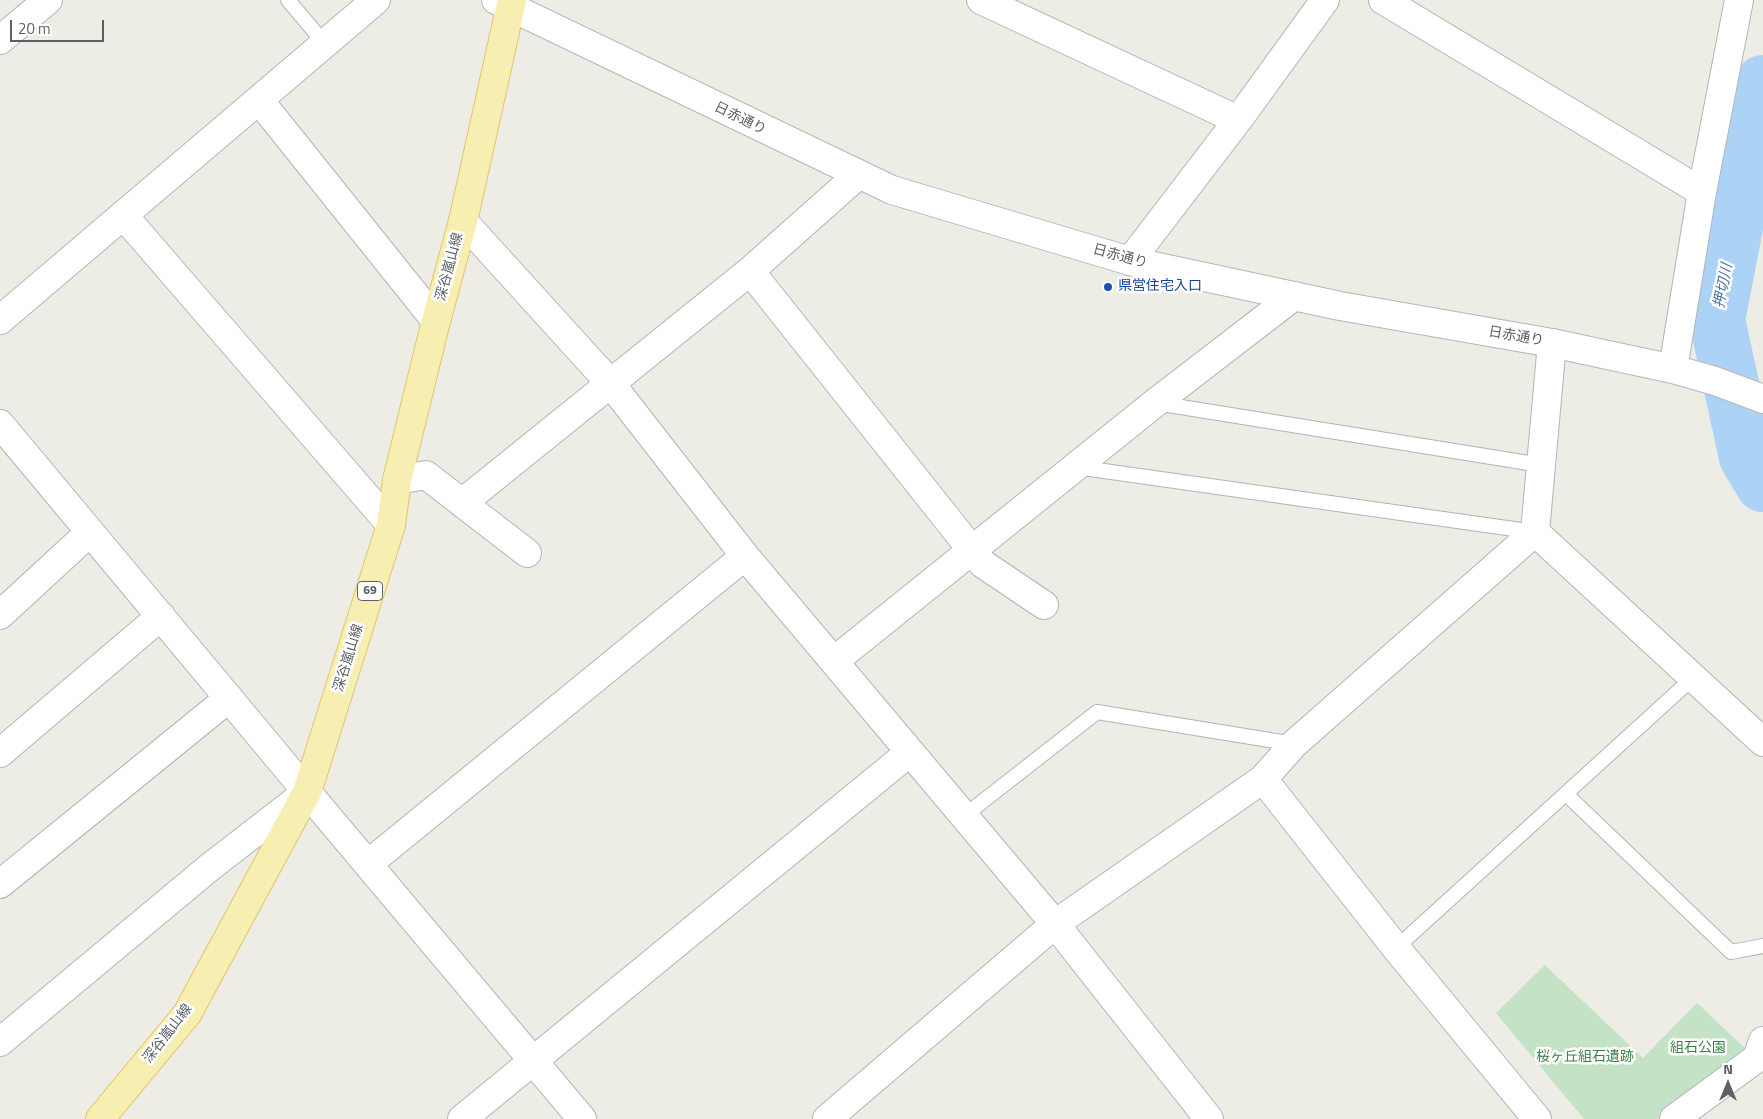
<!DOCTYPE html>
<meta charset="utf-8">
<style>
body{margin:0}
#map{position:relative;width:1763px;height:1119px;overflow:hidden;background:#edece5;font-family:"Titillium Web",sans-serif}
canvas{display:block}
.north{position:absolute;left:1703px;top:1059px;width:50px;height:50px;-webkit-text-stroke:4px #fff;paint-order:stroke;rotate:0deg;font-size:14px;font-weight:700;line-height:20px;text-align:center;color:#5d5f64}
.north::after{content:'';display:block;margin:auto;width:18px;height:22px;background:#5d5f64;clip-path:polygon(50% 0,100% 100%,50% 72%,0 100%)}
.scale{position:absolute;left:10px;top:20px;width:94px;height:22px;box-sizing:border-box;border:2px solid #5d5f64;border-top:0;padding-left:6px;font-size:15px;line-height:18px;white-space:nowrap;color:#5d5f64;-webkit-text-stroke:4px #fff;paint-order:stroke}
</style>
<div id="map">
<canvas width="1763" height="1119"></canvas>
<div class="north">N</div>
<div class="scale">20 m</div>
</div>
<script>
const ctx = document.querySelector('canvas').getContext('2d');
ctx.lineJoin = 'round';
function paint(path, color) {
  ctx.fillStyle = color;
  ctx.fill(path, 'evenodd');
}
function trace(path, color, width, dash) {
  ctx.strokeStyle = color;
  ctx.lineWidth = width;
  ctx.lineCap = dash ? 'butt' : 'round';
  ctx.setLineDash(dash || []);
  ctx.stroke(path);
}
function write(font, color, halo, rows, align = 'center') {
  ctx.font = font + ' "Titillium Web","Noto Sans JP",sans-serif';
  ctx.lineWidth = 5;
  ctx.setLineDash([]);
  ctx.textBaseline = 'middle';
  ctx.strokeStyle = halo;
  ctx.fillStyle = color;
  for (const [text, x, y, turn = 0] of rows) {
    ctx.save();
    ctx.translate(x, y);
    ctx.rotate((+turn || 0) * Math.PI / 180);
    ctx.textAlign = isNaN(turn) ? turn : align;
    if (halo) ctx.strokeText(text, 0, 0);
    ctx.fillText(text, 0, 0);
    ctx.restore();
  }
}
const green = new Path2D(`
 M1545 965 1643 1058 1697 1003 1748 1051 1659 1119H1584L1496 1013Z`);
const river = new Path2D(`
 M1763 83 1717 320 1747 457 1763 484`);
const lane = new Path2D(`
 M288 0 325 44
 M1156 403 1541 465
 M1076 467 1535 532
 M1566 794 1731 952 1763 946
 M964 816 1097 712 1294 744
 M1396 948 1694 677`);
const street = new Path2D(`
 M981 0 1238 120
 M1383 0 1702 192
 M0 40 48 0
 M259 100 436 321
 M123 215 391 525
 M463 221 611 384 745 556 1055 924 1209 1119
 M1130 261 1238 120 1325 0
 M750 271 983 564 1044 605
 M1673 369 1702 192 1739 0
 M0 424 307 792 210 867 0 1042
 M397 480 426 475 527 553
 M462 503 750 271 858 175
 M1535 532 1763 742
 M0 615 90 532
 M834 661 1155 403 1294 296
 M0 753 161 616
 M1263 779 1396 948 1537 1119
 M368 864 745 556
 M0 884 229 698
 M462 1119 910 752
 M827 1119 1055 924 1263 779 1294 744 1535 532 1552 343
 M1674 1119 1757 1058 1763 1041`);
const secondary = new Path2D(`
 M496 0 892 190 1130 261 1340 306 1552 343 1673 369 1715 381 1763 399
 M0 320 376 0
 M307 792 582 1119`);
const primary = new Path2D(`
 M100 1119 187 1014 307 792 391 525 397 480 436 321 463 221 512 0`);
const markers = [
 [1108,287,5,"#1a4fb4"]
];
const shields = [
 [370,591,25]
];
const shieldNames = [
 ["69",370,591]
];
const streetNames = [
 ["日赤通り",740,119,26],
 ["日赤通り",1120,257,15],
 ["深谷嵐山線",450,267,-75],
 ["日赤通り",1516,337,10],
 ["深谷嵐山線",349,658,-73],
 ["深谷嵐山線",168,1034,-52]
];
const transitNames = [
 ["県営住宅入口",1118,287]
];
const parkNames = [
 ["組石公園",1698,1049],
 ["桜ヶ丘組石遺跡",1585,1058]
];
const waterNames = [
 ["押切川",1724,286,-79]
];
paint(green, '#c4e2c5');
trace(river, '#acd3f6', 56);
trace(lane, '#b2b4b8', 16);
trace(street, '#b2b4b8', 30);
trace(secondary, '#b4b6bb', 30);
trace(primary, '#e3c568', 30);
trace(lane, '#fff', 14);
trace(street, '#fff', 28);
trace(secondary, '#fff', 28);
trace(primary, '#f7eeb1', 28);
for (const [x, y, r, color] of markers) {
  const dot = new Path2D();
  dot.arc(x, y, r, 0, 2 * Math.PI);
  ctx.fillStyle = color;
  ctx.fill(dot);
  trace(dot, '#fff', 2);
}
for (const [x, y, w] of shields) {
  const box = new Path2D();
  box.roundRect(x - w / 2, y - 9.5, w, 19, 4);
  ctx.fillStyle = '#fff';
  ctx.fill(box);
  trace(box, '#5d5f64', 1);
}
write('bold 12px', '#5d5f64', null, shieldNames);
write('14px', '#5d5f64', '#fff', streetNames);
write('14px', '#164399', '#fff', transitNames, 'left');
write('14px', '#3e8144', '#fff', parkNames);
write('italic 15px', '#4b74a6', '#fff', waterNames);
</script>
